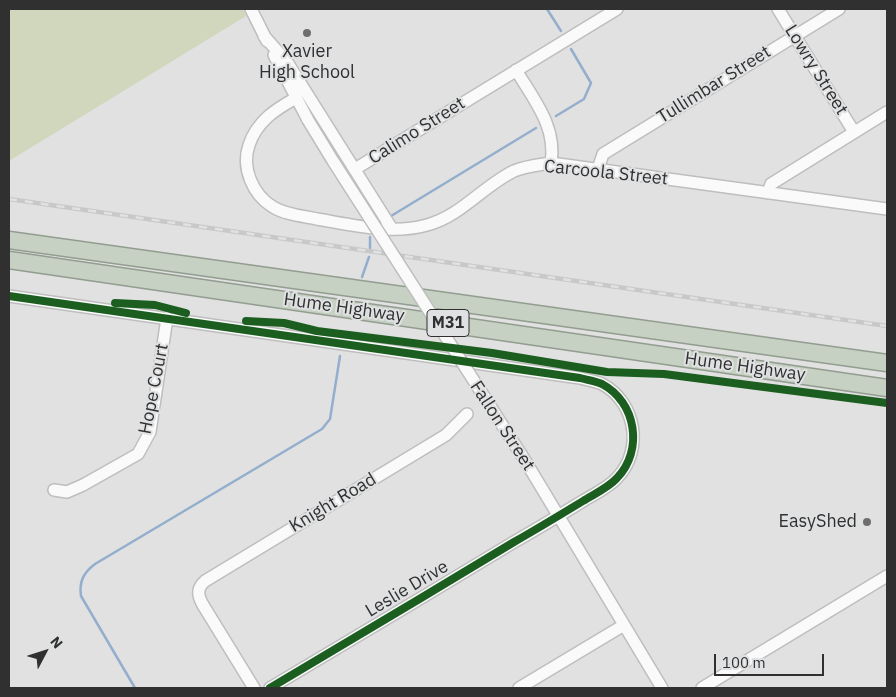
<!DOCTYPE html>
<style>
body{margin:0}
#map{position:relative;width:896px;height:697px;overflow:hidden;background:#e1e1e1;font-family:"IBM Plex Sans",sans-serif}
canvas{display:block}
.frame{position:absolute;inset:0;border:10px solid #303031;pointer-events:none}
.north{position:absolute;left:20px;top:627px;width:50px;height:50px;-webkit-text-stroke:4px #e0e1e2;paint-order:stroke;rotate:50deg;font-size:14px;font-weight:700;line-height:20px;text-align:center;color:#303031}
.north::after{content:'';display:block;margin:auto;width:18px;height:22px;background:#303031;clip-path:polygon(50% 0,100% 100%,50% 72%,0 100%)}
.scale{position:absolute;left:714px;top:654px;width:110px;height:22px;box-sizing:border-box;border:2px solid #303031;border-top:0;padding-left:6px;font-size:15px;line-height:18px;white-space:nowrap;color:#303031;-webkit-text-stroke:4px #e0e1e2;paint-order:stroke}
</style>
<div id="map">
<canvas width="896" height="697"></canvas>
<div class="frame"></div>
<div class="north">N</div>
<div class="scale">100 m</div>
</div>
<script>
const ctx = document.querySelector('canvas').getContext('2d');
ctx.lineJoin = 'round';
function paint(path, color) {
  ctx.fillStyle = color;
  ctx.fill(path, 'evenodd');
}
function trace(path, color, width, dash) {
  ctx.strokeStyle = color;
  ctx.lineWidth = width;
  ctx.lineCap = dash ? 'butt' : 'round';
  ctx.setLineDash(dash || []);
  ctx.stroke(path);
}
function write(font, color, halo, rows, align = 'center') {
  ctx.font = font + ' "IBM Plex Sans",sans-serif';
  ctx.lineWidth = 4;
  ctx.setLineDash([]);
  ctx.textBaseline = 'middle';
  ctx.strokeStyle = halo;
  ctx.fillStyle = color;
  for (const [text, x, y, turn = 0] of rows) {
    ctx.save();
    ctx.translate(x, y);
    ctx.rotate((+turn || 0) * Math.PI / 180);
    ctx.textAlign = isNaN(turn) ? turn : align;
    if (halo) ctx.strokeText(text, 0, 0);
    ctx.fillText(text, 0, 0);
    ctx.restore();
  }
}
const green = new Path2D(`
 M9 9H243L246 16 9 161Z`);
const stream = new Path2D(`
 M547 9 561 31
 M556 116 584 99 591 83 571 49
 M391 216 536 128
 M370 237V248
 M362 277 369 257
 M135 688 81 596C79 582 83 573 95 564L322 429 330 419 340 356`);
const minor = new Path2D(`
 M251 9 267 41
 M778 9 854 132
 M264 36 287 62 392 229
 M274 55 308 120
 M516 70C534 100 557 127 551 163
 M296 98C276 109 257 121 249 145 241 168 253 195 273 207 286 215 303 216 317 219 352 225 392 235 427 225 461 216 483 186 514 171 526 166 538 165 551 163L887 209
 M355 169 617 9
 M598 169 603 154 839 9
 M768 193 771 184 887 112
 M9 296 580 378C587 380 595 381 602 384 636 402 644 450 617 478 608 488 594 494 583 501 560 515 537 529 514 542 433 591 351 640 270 688
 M526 462 662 688
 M54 490 67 492 83 485 138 454 150 432 167 318
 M254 688 203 605C198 596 196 589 205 581L446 435 467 414
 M519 688 624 625
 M702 688 887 576`);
const highway = new Path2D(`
 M9 240 887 363
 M9 260 887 388`);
const rail = new Path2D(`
 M9 199 887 326`);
const minorBridge = new Path2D(`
 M308 120 333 161 526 462`);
const cycleway = new Path2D(`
 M9 296 580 378C587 380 595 381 602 384 636 402 644 450 617 478 608 488 594 494 583 501 560 515 537 529 514 542 433 591 351 640 270 688
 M115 303 155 305 186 313
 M246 321 284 323 317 331 492 353 607 372 664 374 887 403`);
const markers = [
 [307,33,5,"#6e6e6f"],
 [867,522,5,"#6e6e6f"]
];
const shields = [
 [448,323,42]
];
const shieldNames = [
 ["M31",448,323]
];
const poiNames = [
 ["Xavier",307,52],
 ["High School",307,73],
 ["EasyShed",857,522,"right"]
];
const streetNames = [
 ["Lowry Street",816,70,58],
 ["Tullimbar Street",714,85,-32],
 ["Calimo Street",417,131,-32],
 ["Carcoola Street",606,173,6],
 ["Hume Highway",344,308,8],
 ["Hume Highway",745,367,8],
 ["Hope Court",154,389,-79],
 ["Fallon Street",502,426,57],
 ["Knight Road",333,503,-31],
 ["Leslie Drive",407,589,-31]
];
paint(green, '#d0d7bc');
trace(stream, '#94aecd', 2.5);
trace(minor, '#bebebe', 14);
trace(highway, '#929d90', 19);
trace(minor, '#fafafa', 11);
trace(highway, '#c6d0c3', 16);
trace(rail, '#c8c8c8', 4.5);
trace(rail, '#e0e1e2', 2.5, [8]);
trace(minorBridge, '#bebebe', 14, []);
trace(minorBridge, '#fafafa', 11);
trace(cycleway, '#1b5e20', 8);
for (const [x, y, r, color] of markers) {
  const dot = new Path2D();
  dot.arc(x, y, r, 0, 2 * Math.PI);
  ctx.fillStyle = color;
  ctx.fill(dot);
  trace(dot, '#e0e1e2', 2);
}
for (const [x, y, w] of shields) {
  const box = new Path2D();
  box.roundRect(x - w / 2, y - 13.5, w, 27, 4);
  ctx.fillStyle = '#e0e1e2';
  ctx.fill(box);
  trace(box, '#303031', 1);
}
write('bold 16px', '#303031', null, shieldNames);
write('18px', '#303031', '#e0e1e2', poiNames);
write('18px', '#303031', '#e0e1e2', streetNames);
</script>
